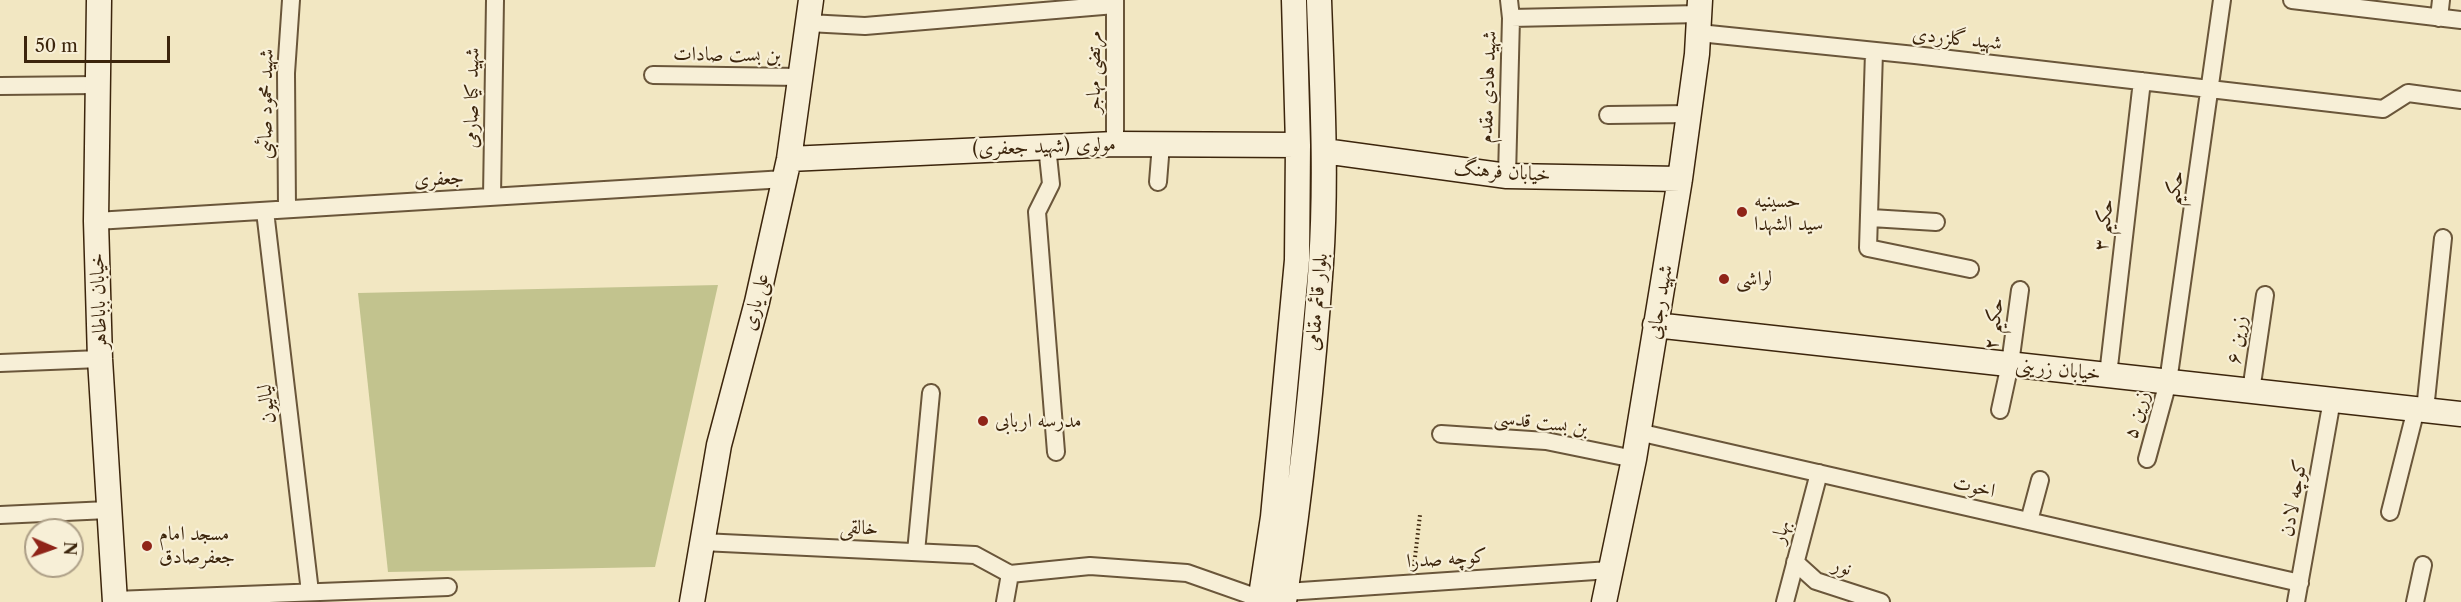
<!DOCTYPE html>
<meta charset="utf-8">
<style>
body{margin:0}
#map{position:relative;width:2461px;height:602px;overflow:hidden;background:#f2e7c2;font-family:"Libre Caslon Text",serif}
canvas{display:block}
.north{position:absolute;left:24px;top:518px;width:60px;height:60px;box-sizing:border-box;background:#f7efd7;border:2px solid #ac9e86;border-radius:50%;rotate:92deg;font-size:16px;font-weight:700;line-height:24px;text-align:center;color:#3c250c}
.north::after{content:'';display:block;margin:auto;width:21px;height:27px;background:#8f2418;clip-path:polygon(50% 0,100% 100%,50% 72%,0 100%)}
.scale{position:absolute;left:24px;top:36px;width:146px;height:27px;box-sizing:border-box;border:3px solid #3c250c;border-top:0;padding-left:8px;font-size:18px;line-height:21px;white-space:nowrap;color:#3c250c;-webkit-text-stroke:4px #f7efd7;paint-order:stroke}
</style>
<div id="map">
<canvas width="2461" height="602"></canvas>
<div class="north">N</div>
<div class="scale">50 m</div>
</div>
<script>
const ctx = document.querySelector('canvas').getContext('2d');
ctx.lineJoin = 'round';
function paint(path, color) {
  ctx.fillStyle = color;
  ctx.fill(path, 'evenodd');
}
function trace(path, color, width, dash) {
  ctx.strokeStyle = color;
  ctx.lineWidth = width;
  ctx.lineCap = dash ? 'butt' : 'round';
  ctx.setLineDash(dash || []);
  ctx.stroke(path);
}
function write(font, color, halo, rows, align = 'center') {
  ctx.font = font + ' "Libre Caslon Text",Amiri,serif';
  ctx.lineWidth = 4.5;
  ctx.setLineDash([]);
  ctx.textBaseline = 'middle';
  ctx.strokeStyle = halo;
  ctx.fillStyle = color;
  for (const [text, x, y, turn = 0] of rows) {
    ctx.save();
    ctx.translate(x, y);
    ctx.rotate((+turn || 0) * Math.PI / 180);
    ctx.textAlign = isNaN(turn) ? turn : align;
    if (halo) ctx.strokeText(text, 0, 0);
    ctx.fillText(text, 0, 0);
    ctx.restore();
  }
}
const green = new Path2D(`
 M718 285 655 567 388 572 358 293Z`);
const path = new Path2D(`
 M1414 566 1420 515`);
const street = new Path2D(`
 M1115 0V144
 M2292 0 2461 20
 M1511 18 1700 14
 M2439 18 2441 0
 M808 23 865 26 1115 5
 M1699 33 1915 55 2383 109 2408 93 2461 100
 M1874 52 1868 248 1970 269
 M653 75 801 77
 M0 86 97 85
 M1608 115 1690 114
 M1047 146 1051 184 1037 212 1056 452
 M1507 176 1511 18 1509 0
 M1158 182 1161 144
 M492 197 495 0
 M287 209 286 73 291 0
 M265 211 310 592
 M1871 218 1936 222
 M96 221 785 179
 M0 363 100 359
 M2108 375 2142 81
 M2251 391 2265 295
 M2000 410 2010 364 2020 290
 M2425 410 2443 238
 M1638 432 2300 583
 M1441 434 1546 441 1634 459
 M2147 459 2168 382 2222 0
 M2390 512 2416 409
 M0 515 108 510
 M2029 521 2040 480
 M702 542 975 555 1010 574 1090 566 1187 573 1261 599
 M916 552 931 393
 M1795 562 1816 581 1881 602
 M1286 592 1610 570
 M115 600 448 587
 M1005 602 1010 574
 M1785 602 1819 473
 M2296 602 2332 400
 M2415 602 2423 565`);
const secondary = new Path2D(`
 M99 0 96 221 100 359 115 602
 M1324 151 1507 176 1680 179
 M789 159 1115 144 1298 145
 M1655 325 2461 414
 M692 602 719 445 757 302 789 159 811 0
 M1260 602 1273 517 1297 260 1298 145 1294 0
 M1284 602C1301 490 1313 377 1321 263 1327 176 1322 88 1319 0
 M1604 602 1634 459 1680 179 1697 54 1700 0`);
const markers = [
 [1742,212,6,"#8f2418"],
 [1724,279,6,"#8f2418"],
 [983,421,6,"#8f2418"],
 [147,546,6,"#8f2418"]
];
const streetNames = [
 ["شهید گلزردی",1957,39,6],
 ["بن بست صادات",727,55,1],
 ["مرتضی مهاجر",1094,72,-90],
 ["شهید هادی مقدم",1488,87,-88],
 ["شهید کیا صارمی",472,98,-89],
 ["شهید محمود صائبی",266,104,-89],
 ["مولوی (شهید جعفری)",1044,147,-2],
 ["خیابان فرهنگ",1502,172,4],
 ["جعفری",439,179,-3],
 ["حکیم",2175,188,-82],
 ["حکیم ۳",2104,225,-83],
 ["خیابان باباطاهر",99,301,-92],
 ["علی یاری",756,302,-76],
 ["بلوار قائم مقامی",1317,302,-85],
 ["شهید رجایی",1660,302,-80],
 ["حکیم ۲",1994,324,-83],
 ["زرین ۶",2237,340,-82],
 ["خیابان زرینی",2058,370,6],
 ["لیالیون",267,404,-97],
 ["زرین ۵",2137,415,-74],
 ["بن بست قدسی",1541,423,7],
 ["اخوت",1974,487,13],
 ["کوچه لادن",2294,498,-80],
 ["خالقی",859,528,3],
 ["بهار",1781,532,-75],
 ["کوچه صدرا",1447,559,-4],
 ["نور",1842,567,18]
];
const poiNames = [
 ["حسینیه",1754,201],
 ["سید الشهدا",1754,224],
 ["لواشی",1736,279],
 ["مدرسه اربابی",995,421],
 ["مسجد امام",159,534],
 ["جعفرصادق",159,557]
];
paint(green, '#c2c38e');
trace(street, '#6a563a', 20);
trace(secondary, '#3c250c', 27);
trace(path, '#3c250c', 4, [1.5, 3]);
trace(street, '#f7efd7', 16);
trace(secondary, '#f7efd7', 24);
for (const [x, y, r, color] of markers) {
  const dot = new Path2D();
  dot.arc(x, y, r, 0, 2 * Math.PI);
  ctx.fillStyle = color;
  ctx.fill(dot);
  trace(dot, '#f7efd7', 2);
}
write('20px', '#3c250c', '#f7efd7', streetNames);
write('20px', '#3c250c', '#f7efd7', poiNames, 'left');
</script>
